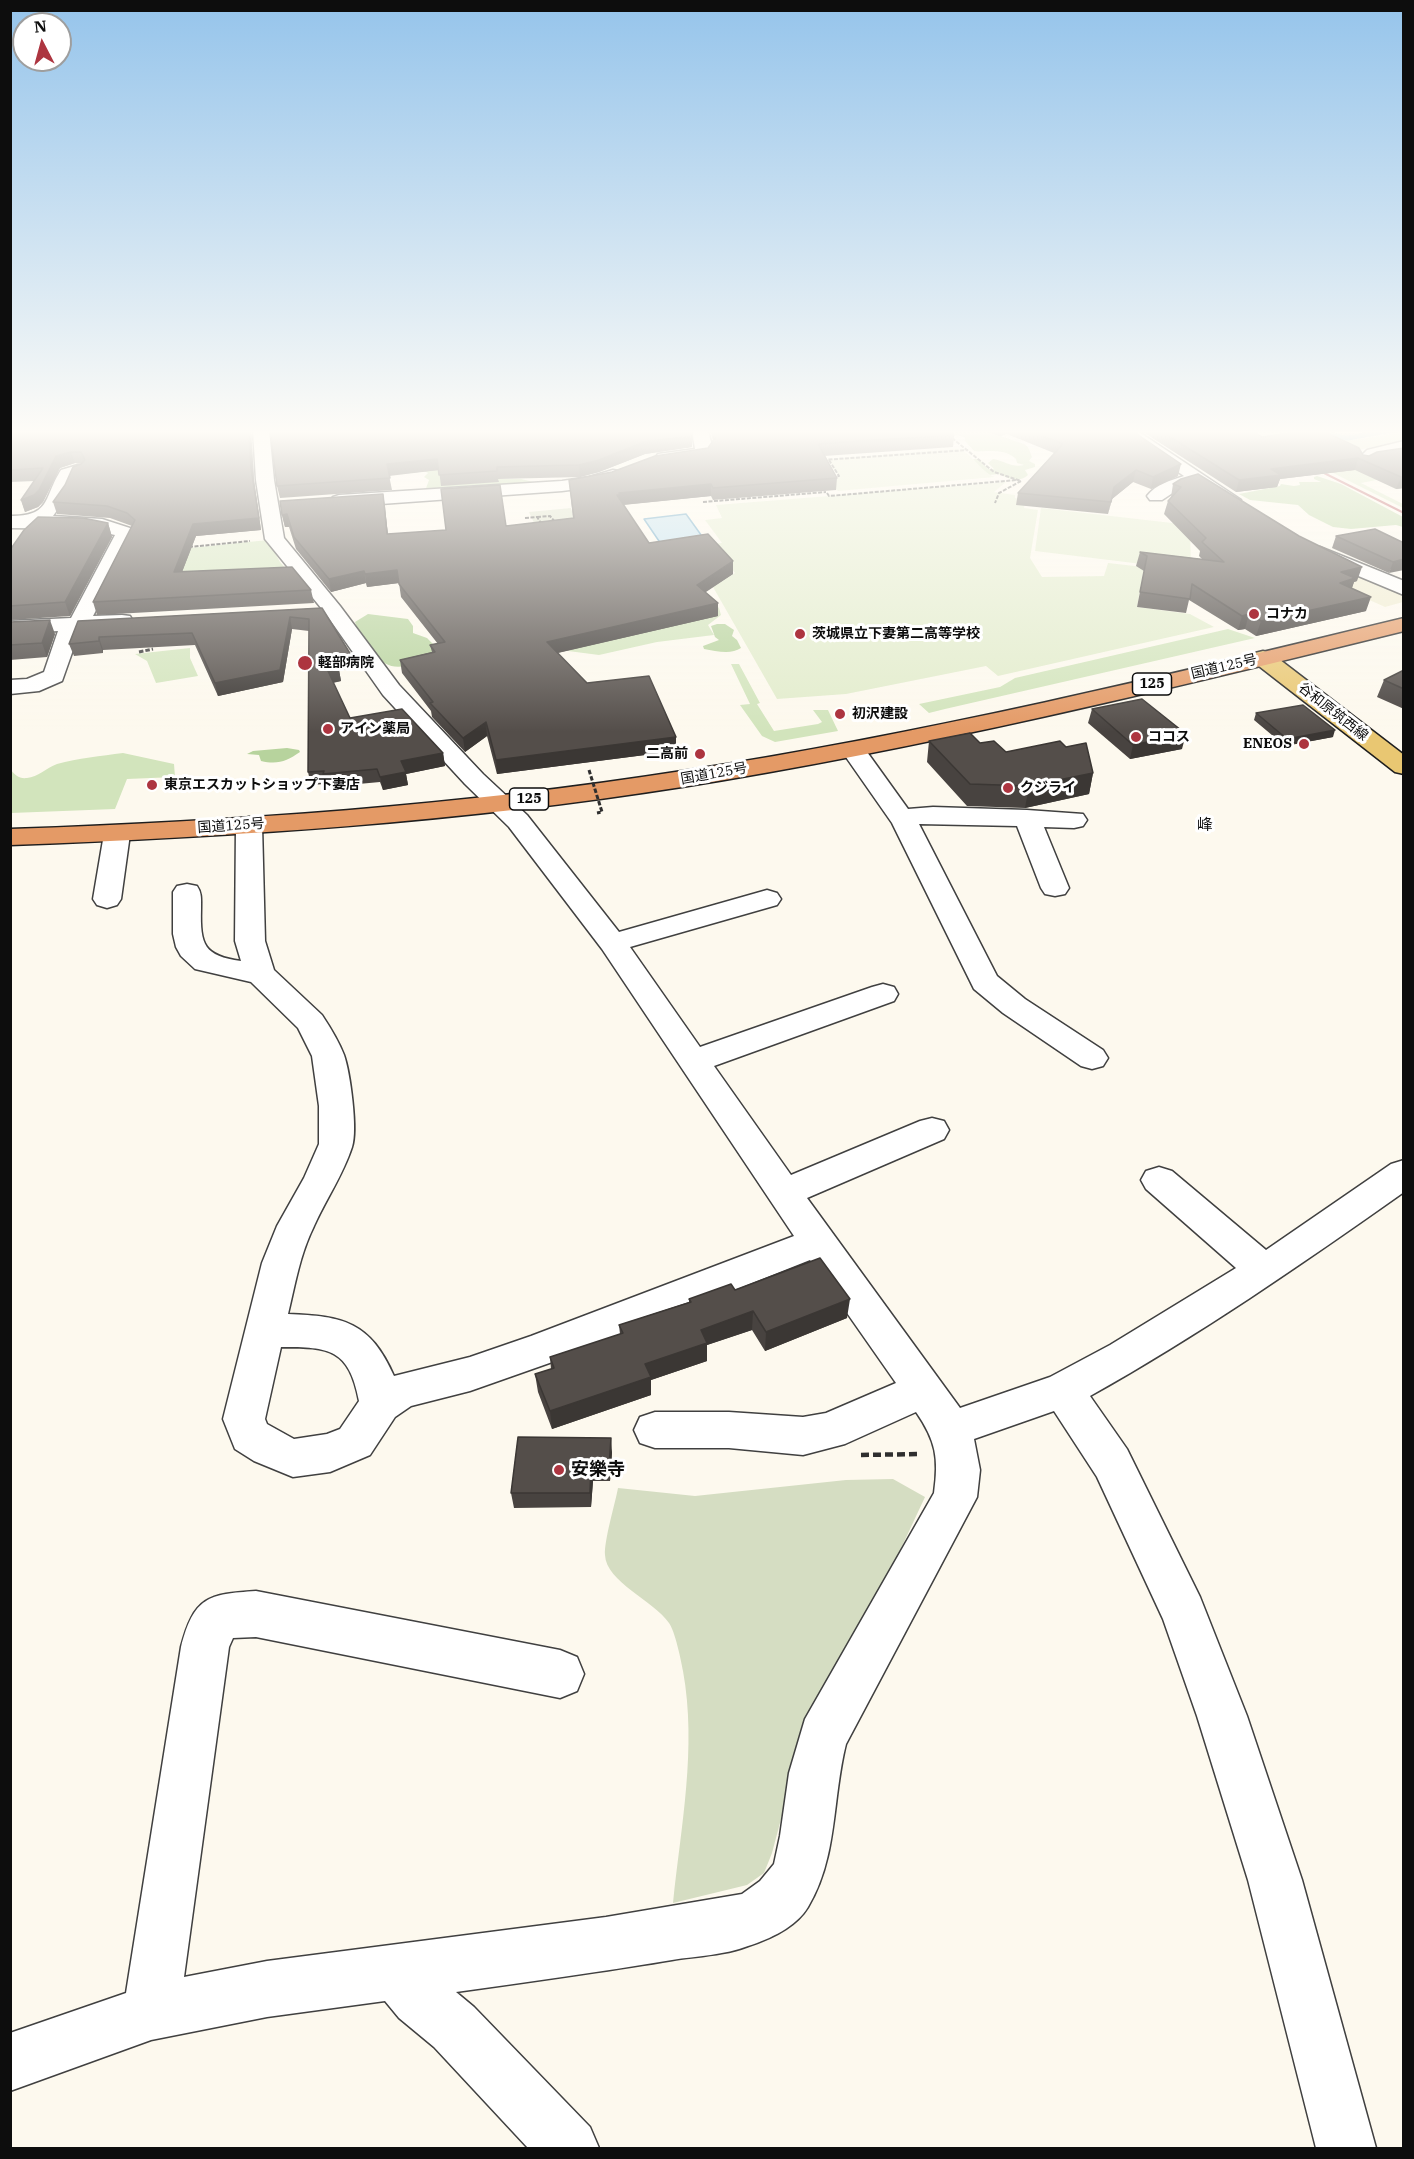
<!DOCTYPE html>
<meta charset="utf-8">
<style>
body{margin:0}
#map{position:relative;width:1414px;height:2159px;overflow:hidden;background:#fdf9ee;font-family:"IBM Plex Serif",serif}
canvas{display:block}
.frame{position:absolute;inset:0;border:12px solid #0d0d0d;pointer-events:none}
.north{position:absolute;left:12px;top:12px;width:60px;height:60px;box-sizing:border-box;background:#fff;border:2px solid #9e9e9e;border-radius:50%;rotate:354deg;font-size:16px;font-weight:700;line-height:24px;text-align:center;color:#0d0d0d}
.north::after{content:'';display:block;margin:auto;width:21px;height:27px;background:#ad3540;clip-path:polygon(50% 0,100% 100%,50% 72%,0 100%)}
</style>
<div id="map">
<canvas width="1414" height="2159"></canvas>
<div class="frame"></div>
<div class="north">N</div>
</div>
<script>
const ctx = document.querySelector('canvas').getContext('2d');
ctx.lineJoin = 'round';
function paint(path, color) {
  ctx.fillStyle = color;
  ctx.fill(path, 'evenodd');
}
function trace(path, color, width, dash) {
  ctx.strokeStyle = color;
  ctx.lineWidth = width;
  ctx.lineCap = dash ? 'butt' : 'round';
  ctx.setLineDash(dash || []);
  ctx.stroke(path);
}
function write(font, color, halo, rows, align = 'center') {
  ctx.font = font + ' "IBM Plex Serif","Noto Sans JP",serif';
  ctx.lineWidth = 6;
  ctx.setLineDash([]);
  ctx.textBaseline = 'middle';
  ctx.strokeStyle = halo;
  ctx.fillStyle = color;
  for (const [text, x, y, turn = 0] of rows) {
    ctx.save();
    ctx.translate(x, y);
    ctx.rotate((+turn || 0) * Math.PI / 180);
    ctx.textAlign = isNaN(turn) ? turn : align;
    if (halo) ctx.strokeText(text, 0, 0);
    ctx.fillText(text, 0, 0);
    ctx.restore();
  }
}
const farmland = new Path2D(`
 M1353 572 1403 592V602L1385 607 1325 580Z`);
const green = new Path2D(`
 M1247 430H1326L1348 437 1327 433 1329 435 1350 440 1383 436 1403 430V440L1350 452 1403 475 1361 483 1403 504V508Z
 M268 540 280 562 293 577 172 572 180 549Z
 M709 598 719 608 721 615 708 625 714 635 657 642 599 655 568 651Z
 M1228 629 1255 638 945 709 929 713 919 704 1000 687 1015 678Z
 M190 648V658L198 676 156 683 147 661 135 654Z
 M731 664H739L760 703 757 704 774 731 818 724 822 722 813 710H828L838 731 775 742 762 736 740 705 750 704Z
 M123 753 174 764 175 777 127 779 115 809 11 813V770C15 775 19 779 27 778 38 777 46 768 57 764 78 758 101 756 123 753Z`);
const forest = new Path2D(`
 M947 430H983L1024 444 1028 447 1032 457 1029 461 1035 464V467L1025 470 1028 475C1021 482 1008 480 1001 474L989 475 970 459H979L988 469H994L988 463 993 459C1005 461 1012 468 1024 465L1017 463 1016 459C1004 448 989 452 974 451L965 441V437L949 433Z
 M424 463 495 479H521L538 483 425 491 429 480 424 477 428 473 424 471Z
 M1317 476 1341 484 1403 517V527L1396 525 1351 529 1333 527 1309 515 1298 505 1250 500 1239 494 1280 486 1281 484 1294 486 1300 485 1299 482H1321L1314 479V477Z
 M368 614 408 619 413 626V633L427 638 439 650C412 664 394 679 371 651 364 641 358 633 355 622Z
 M717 624H725L734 630 732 636 737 640 741 648C731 655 716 651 704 649L703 646 719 640 715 637 711 626Z
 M287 748 299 750 300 752C287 761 278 765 261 761L259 755 247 754 253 751Z`);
const cemetery = new Path2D(`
 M571 508 573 515 623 511 539 534 529 512Z
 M893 1479 925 1497 882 1589 798 1755 772 1853 764 1873 747 1885 673 1903C681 1826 697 1748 683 1671 681 1660 675 1631 669 1623 653 1600 606 1582 605 1555 604 1541 615 1504 618 1488L695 1496 846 1480Z`);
const pitch = new Path2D(`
 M956 449C972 451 980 472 995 477L838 491 823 480 837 479 839 476 827 459Z
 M1006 482 994 492 1015 495V498L1025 500 1024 508 1038 510 1030 558 1042 577 1104 576 1108 563 1144 567 1137 607 1190 614 1214 627 998 676 986 666 846 694 777 699 713 587 735 573 712 544 722 543 705 520 722 518 716 505Z
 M1041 508 1190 525 1191 570 1035 551Z`);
const water = new Path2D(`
 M686 514 704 539 661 544 644 519Z`);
const stream = new Path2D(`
 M1322 435 1348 438 1392 430`);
const pathFar2 = new Path2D(`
 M952 438 994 472 1021 481 999 493 995 503
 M823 460 968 450
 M829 460 839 476 832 477
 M827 493 829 496 1017 480
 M703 502 826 492
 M537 517 550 516 555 522
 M525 518 537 517 543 526
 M189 547 250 541`);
const pathFar1 = new Path2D(`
 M139 652 153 649`);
const path = new Path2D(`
 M861 1455 920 1454`);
const minor = new Path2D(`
 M253 430H269L274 480 284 538 340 606 399 685 483 774 527 815 619 932 767 890 777 893 781 899 777 905 630 947 700 1047 872 987 883 984 894 987 898 994 894 1001 714 1066 791 1175 920 1121 932 1118 944 1121 949 1130 944 1139 807 1198 960 1408 1050 1377 1110 1345 1236 1268 1146 1189 1141 1180 1146 1171 1159 1167 1172 1171 1266 1250 1391 1164 1404 1160V1192C1302 1264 1199 1335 1090 1396L1127 1449 1200 1597 1247 1716 1302 1880 1376 2148H1316L1248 1880 1197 1716 1163 1619 1097 1477 1054 1411 974 1439 980 1470 977 1497 846 1744C832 1799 838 1857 808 1907 796 1927 770 1939 748 1946 725 1955 697 1956 672 1960 600 1972 528 1982 456 1992L474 2007 590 2127 599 2148H528L434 2047 399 2018 385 2001 267 2017 151 2040 10 2091V2033L126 1993 181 1647C194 1597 208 1594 256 1591L560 1650 577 1657 584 1674 577 1691 560 1698 256 1637 233 1638 229 1647 184 1977 267 1961 606 1917 742 1894 760 1881 774 1864 780 1836 789 1773 805 1719 934 1493C939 1458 936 1441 916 1412L845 1444 803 1455 729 1448H655L640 1443 634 1430 640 1417 655 1412H729L803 1417 826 1413 896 1383 810 1260 558 1360 470 1391 411 1406 395 1417 370 1455 330 1472 293 1477 254 1461 235 1449 223 1419 262 1263 277 1226 304 1178 319 1144V1106L312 1056 298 1028 251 982 195 969 181 956 176 947 173 934V892L177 886 187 884 197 886C202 893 201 900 201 909 200 945 204 956 241 961L235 941 236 825 240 819 249 817 258 819 262 825 265 941 274 970 322 1015C330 1027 339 1042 344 1055 350 1072 358 1130 352 1147 343 1175 326 1199 314 1226 300 1254 295 1285 288 1314 344 1316 370 1322 394 1376L470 1357 531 1336 794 1236 602 949 509 827 465 784 383 695 326 614 265 539 256 480ZM281 1347C330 1347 349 1349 359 1401L340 1429 327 1434 294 1439 267 1424 265 1419Z
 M692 430H708L713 450 708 457 664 463 658 462 655 458 658 454 695 449Z
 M1117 430H1136L1241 500 1238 504H1226L1196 484 1177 490 1162 500H1150L1147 496C1156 484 1170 481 1184 476Z
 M1404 441V451L1379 458 1366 465 1360 464 1357 460 1367 450Z
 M78 465 84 466 87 470 84 474 75 477 67 496 53 516 102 519 133 529 136 533 93 616 122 615 130 616 133 621 130 626 80 630 62 681 39 691 10 694V680L27 679 44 672 58 631 10 634V621L71 618 115 535 87 529 10 528V516C52 516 43 498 61 470Z
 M613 470 619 471 622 475 619 479 592 487 562 491 339 507 333 505 330 501 333 497 339 495 562 481 589 477Z
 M1320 547 1404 581V595L1313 557 1310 553 1313 549Z
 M853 743 862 745 908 809 933 807 1027 810 1083 814 1087 820 1083 826 1074 828 1044 827 1069 888 1065 894 1055 896 1045 894 1041 888 1017 826 919 824 997 976 1025 999 1103 1050 1108 1058 1103 1066 1092 1069 1081 1066 1003 1013 974 989 892 823 841 750 844 745Z
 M117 826 126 828 130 834 121 899 117 905 107 908 97 905 93 899 104 834 108 828Z`);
const major = new Path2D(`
 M1263 651 1271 653 1404 755V774L1395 772 1255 663 1252 658 1255 653Z`);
const highway = new Path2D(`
 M1404 618V631C1165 690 925 748 682 787 460 822 235 837 10 845V829C235 821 459 806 682 771 925 734 1165 676 1404 618Z`);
const rail = new Path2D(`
 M1310 466 1404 513`);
const pathBridge = new Path2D(`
 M589 770 602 812 597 813`);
const wall = new Path2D(`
 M10 430H251L254 480 261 530 196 536 182 572 311 590 314 603 97 615 93 602 132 526 110 518 57 514 53 502 82 464 75 463 60 468 43 502 38 507 25 512 21 500 35 481 10 482Z
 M270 430 692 447 645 454 599 472 580 477 498 479 499 482 441 486 439 470 389 475 392 490 280 498 277 486Z
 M710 430H949L954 435 953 447 824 456 837 478 836 490 713 500 711 496 623 505 649 543 733 574 705 592 718 603V616L558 653 587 683 676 737V751L497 774 487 736 465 752 432 717 431 711 402 673 400 660 432 652 430 645 438 644 401 597 399 583 367 587 366 583 331 592 296 549 289 527H285L282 515 383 494 388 534 506 526 573 518 569 480 612 472 708 448 713 441Z
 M983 430H1131L1178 476 1151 489 1133 482 1112 499 1108 514 1016 505 1018 493 1054 453 1007 434 1000 436Z
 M1140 430H1249L1262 437 1369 456 1404 448V488L1396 489 1355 470 1280 479 1277 487 1236 492Z
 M1181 479 1357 581 1354 582 1352 588 1366 611 1256 636 1245 629 1238 630 1189 600 1186 613 1137 607 1144 571 1136 566 1140 552 1202 559 1199 556 1200 551 1164 514 1168 501 1171 497 1173 484Z
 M108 523 112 537 70 616 10 620V550Z
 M1336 536 1404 543 1389 573 1332 548Z
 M322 608 351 655 354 668 339 670 341 681 333 683 350 718 443 753 445 766 406 774 408 785 383 790 380 782 326 787 325 784 311 785 308 772 309 631 292 629 283 682 218 696 195 645 103 650V653L74 656 69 644 78 621Z
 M10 622 55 634 47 657 10 660Z
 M1404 670V709L1377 697 1384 680Z
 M1092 709 1182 749 1130 759 1088 723Z
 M1256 713 1333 737 1285 746 1254 720Z
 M929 741 980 743 1006 752 1093 773 1089 794 1025 808 967 806 927 762Z
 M735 1290 847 1318 765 1351 752 1330 707 1345V1361L651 1380V1395L552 1429 538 1392 535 1374 551 1369 550 1357 620 1334 619 1325 689 1302V1299Z
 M612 1452 610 1481H593L591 1507 514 1508 511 1493Z`);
const shadedWall = new Path2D(`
 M249 430H251L254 480 261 530 196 536 177 585 174 572 193 524 251 469Z
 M1001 430H1007V434L1000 436Z
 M692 436V447L645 454 599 472 580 477 579 465 644 442Z
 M71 452 75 463 60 468 43 502 38 507 25 512 21 500 56 456Z
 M1358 458 1355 470 1280 479 1277 487 1236 492 1239 480 1271 469Z
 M437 459 439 470 389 476 387 464Z
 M1181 464 1178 476 1151 489 1153 477Z
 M1136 470 1133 482 1112 499 1108 514 1114 487Z
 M1401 477H1404V488L1396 489Z
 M711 484V496L621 505 617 495 619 493Z
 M383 494 385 506 389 546 387 534Z
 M287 514 289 527H285L282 515Z
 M108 523 112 537 70 616 65 602Z
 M1404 559V570L1389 573 1393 562Z
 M733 561V574L697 598V585Z
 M1362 567 1357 581 1354 582 1350 593 1335 597 1341 572Z
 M397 570 399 583 367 587 365 574Z
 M364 571 366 583 331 592 329 579Z
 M1371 597 1366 611 1256 636 1261 621Z
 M718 603V616L548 655 547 642Z
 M1249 614 1245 629 1238 630 1242 616Z
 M290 617 292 629 283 682 218 696 215 683Z
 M50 620 55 634 47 657 42 643Z
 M99 637 103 650V653L99 641Z
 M351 655 354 668 339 670 341 681 330 683 328 671 333 659Z
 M486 722 487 736 465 752 463 738Z
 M1335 730 1333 737 1285 746 1287 739Z
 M1186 734 1182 749 1130 759 1133 745Z
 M676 737V751L497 774 496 760Z
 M443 753 445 766 406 774 408 785 383 790 380 777 401 761Z
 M1093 773 1089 794 1025 808 1029 786Z
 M850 1299 847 1318 765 1351 766 1332Z
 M753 1311 752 1330 707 1345V1361L651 1380V1395L552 1429 550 1411 645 1364 701 1330Z
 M611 1438 612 1452 610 1481 609 1467Z
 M591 1467 593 1481 591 1507 590 1493Z`);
const building = new Path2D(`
 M10 430H249L251 469 259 518 193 524 174 572 292 567 311 590 93 602 135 520 127 513 107 506 53 502 65 485 73 467 81 464 85 460 81 452H71L56 456 39 490 34 495 21 500 43 468 10 470Z
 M270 430H692V436L644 442 599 460 579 465 497 467V471L439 475 437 459 387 464 390 478 277 486Z
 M713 430H949L954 435 818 444 837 478 713 488 711 484 619 493 620 495H617L649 543 708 534 733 561 697 585 718 603 547 642 587 683 649 676 676 737 496 760 486 722 463 738 430 703 433 702 400 660 435 652 430 645 445 642 399 584 397 570 365 574 364 571 329 579 294 537 287 514 282 515 280 501 383 494 387 534 446 530 441 489 500 485 506 526 574 518 569 480 612 472 655 456 708 448 715 438Z
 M1026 430H1131L1181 464 1153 477 1136 470 1114 487 1111 502 1018 493 1063 444Z
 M1159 430H1249L1262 437 1311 430H1321L1359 448 1363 455 1369 456 1377 452 1404 448V477H1401L1358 458 1271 469 1281 475 1239 480Z
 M1198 474 1299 536 1362 567 1341 572 1355 578 1340 583 1371 597 1261 621 1249 614 1242 616 1192 584 1190 599 1140 592 1147 556 1140 552 1224 562 1202 542 1206 538 1168 501 1181 487 1173 484 1181 479Z
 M38 517 83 518 108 523 65 602 10 606V550L24 530Z
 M1375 529 1404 543V559L1393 562 1336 536Z
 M322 608 351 655 333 659 339 669 328 671 350 718 402 709 443 753 401 761 406 772 380 777 377 769 323 774 324 771 308 772 309 619 290 617 280 670 215 683 192 633 99 637V641L69 644 78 621Z
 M50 620 42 643 10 645V622Z
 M1404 670V689L1384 680Z
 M1142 699 1186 734 1133 745 1092 709Z
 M1303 705 1335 730 1287 739 1256 713Z
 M970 733 980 743 994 741 1006 752 1060 741 1066 747 1086 743 1093 773 1029 786 970 784 929 741Z
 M820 1258 850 1299 766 1332 753 1311 701 1330 707 1343 645 1364 651 1377 550 1411 535 1374 554 1368 550 1357 623 1333 619 1325 691 1302 689 1299 731 1284 735 1290Z
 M518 1437 611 1438 609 1467H591L590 1493H511Z`);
const markers = [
 [1254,614,6,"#ad3540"],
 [800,634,6,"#ad3540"],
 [305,663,8,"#ad3540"],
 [840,714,6,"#ad3540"],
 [328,729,6,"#ad3540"],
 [1136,737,6,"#ad3540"],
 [1304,744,6,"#ad3540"],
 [700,754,6,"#ad3540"],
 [152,785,6,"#ad3540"],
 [1008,788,6,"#ad3540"],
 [559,1470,6,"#ad3540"]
];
const farPoinames = [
 ["コナカ",1266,614],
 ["茨城県立下妻第二高等学校",812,634],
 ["軽部病院",318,663],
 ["初沢建設",852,714],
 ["アイン薬局",340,729],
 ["ココス",1148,737],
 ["ENEOS",1292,744,"right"],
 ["二高前",688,754,"right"],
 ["東京エスカットショップ下妻店",164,785],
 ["クジライ",1020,788]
];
const farStreetnames = [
 ["国道125号",1224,667,-13],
 ["谷和原筑西線",1333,712,38],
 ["国道125号",714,774,-10],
 ["国道125号",231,826,-4]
];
const shields = [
 [1152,684,39],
 [529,799,39]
];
const shieldNames = [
 ["125",1152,684],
 ["125",529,799]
];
const neighbourhoodNames = [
 ["峰",1205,825]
];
const nearPoinames = [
 ["安樂寺",571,1470]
];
paint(farmland, '#f0ecd1');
paint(green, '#d2e4bc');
paint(forest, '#b7d39d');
paint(cemetery, '#d5ddc2');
paint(pitch, '#e2eccc');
paint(water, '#b8ddef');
trace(water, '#4894be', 1.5);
trace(stream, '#4894be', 5);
trace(minor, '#404040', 3);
trace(major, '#1e1e1e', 3);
trace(highway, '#1e1e1e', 3);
trace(pathFar2, '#2f2f2f', 2, [4, 1.5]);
trace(pathFar1, '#2f2f2f', 3, [4.5, 2]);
trace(path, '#2f2f2f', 4.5, [8, 4]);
paint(minor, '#fff');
paint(major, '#e9c772');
paint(highway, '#e49a66');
trace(rail, '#ad3540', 2);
trace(pathBridge, '#2f2f2f', 3, [4.5, 2]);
paint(wall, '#484340');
paint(shadedWall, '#3b3734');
paint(building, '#544e4a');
trace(building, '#3b3734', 1.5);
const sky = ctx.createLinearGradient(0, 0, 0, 732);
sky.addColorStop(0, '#95c4eb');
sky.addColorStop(0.59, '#fefcf7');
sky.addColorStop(1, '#fefcf700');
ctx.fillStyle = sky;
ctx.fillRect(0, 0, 1414, 732);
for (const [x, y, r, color] of markers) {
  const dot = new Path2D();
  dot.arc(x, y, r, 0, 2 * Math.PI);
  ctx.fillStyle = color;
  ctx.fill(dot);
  trace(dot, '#fff', 2);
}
write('bold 14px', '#0d0d0d', '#fff', farPoinames, 'left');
write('14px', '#0d0d0d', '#fff', farStreetnames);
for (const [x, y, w] of shields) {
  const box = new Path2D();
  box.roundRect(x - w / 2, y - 11, w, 22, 4.5);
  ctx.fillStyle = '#fff';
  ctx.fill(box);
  trace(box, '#0d0d0d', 1.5);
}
write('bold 14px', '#0d0d0d', null, shieldNames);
write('16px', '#0d0d0d', '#fff', neighbourhoodNames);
write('bold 18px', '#0d0d0d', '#fff', nearPoinames, 'left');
</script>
